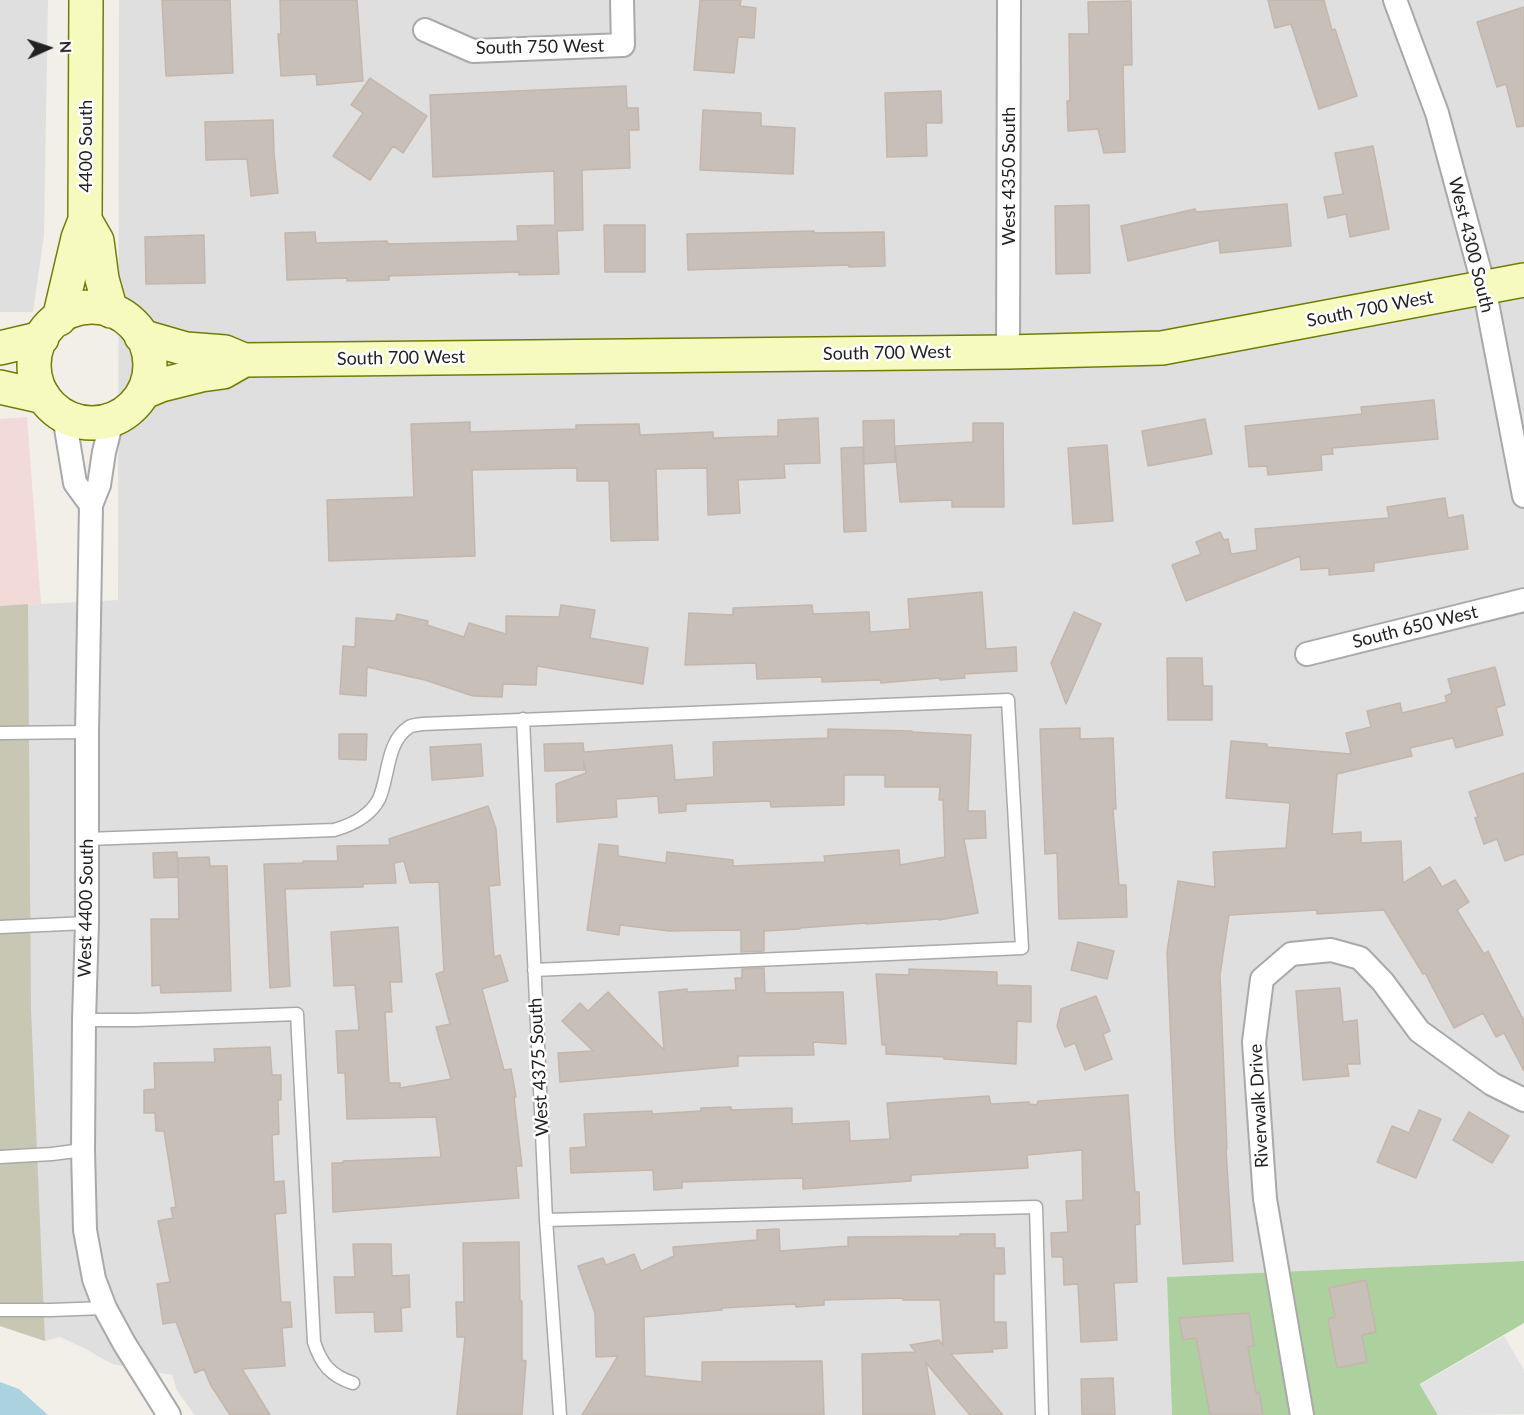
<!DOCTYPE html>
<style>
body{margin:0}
#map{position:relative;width:1524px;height:1415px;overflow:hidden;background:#f2efe9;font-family:Lato,sans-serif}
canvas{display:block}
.north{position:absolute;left:18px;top:18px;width:60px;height:60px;-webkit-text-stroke:4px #fff;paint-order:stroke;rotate:87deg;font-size:16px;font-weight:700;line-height:24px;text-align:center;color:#222}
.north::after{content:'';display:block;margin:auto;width:21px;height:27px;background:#222;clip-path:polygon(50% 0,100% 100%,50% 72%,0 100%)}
</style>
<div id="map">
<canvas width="1524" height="1415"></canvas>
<div class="north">N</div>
</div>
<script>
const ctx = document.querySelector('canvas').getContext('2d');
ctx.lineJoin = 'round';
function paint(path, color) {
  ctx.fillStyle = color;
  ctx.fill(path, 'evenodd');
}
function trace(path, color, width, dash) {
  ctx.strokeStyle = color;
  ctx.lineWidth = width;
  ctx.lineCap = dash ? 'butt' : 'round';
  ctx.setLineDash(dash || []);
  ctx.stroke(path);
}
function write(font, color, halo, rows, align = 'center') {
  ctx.font = font + ' Lato,sans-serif';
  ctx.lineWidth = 5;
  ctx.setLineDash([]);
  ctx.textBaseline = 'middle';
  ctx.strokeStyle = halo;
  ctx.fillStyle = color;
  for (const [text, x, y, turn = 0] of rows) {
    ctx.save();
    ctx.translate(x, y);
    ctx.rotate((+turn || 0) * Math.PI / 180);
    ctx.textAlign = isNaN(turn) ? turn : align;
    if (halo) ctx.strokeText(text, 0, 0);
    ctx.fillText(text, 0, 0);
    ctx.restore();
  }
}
const residential = new Path2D(`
 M0 0H48L44 235 33 312H0Z
 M119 0H1524V1261L1168 1277 1172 1415H195L177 1391 172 1375 112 1364 84 1348 60 1337 45 1341 0 1326V606L118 600Z`);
const commercial = new Path2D(`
 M27 417 41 604 0 606V419Z`);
const construction = new Path2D(`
 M28 604 31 1008 45 1341 0 1326V606Z`);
const forest = new Path2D(`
 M1524 1261V1323L1420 1384 1438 1415H1172L1167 1277Z`);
const parking = new Path2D(`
 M1504 1336 1524 1370V1414L1438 1415 1420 1385Z`);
const water = new Path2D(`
 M0 1382 19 1389 48 1415H0Z`);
const building = new Path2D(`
 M162 0H230L233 73 166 76Z
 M280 0H357L363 81 317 85 316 74 281 76 278 34H281Z
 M700 0H741L740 6 756 8 754 38 738 37 734 73 694 70Z
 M1268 0H1324L1332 30 1335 29 1357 96 1319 109 1291 24 1275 28Z
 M1131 1 1132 65H1123L1125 152 1104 153 1098 129 1068 131 1067 101H1070L1069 34H1089L1088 2Z
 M1524 7V126L1517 127 1506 84 1497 87 1477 22Z
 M370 78 427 116 403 153 393 146 370 180 333 156 363 113 351 105Z
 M626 86 627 108H638L639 130H629L630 168 582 170 583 230 557 231 559 274 519 275V272L389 276V280L347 281V278L287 280 285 233 315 232 316 243 387 241 388 244 518 241 517 226 555 225 554 171 433 177 430 95Z
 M941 91 942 123H926L927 156 887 157 885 93Z
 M703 110 761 113V126L795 128 793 174 700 170Z
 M273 120 274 153 278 193 251 196 247 159 206 160 205 122Z
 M1373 146 1389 229 1350 237 1346 214 1328 218 1324 197 1343 194 1335 153Z
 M1287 204 1291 246 1220 253 1219 240 1128 261 1121 226 1195 209 1196 212Z
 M1089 205 1090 273 1056 274 1055 206Z
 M604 225H645V272H605Z
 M814 231V233L884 232 885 266 849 267V265L688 270 687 234Z
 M204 235 205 283 146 284 145 237Z
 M1434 400 1438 439 1332 448 1333 454 1321 455 1322 470 1268 475 1267 466 1249 467 1245 426 1362 414 1361 407Z
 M818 418 820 463 784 464 785 478 738 480 740 513 708 515 707 468 656 469 658 540 611 541 609 481H577V468L472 470 475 556 329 561 327 500 414 497 411 424 470 422V432L576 429V425L639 424 640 435 713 432V438L778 436V420Z
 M1205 419 1212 454 1148 466 1142 431Z
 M894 420 895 462 864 464 863 421Z
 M973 423H1003L1004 507H952V500L900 502 895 446 973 442Z
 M1107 445 1113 521 1073 524 1068 448Z
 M863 447 866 531 844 532 841 448Z
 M1445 498 1448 518 1463 515 1468 549 1374 563V571L1329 575V568L1301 570 1300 556 1186 601 1172 565 1201 554 1196 542 1220 532 1224 540 1228 539 1231 554 1257 550 1255 529 1389 518 1387 507Z
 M982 592 986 649 1016 647 1017 671 964 674 965 678 940 680 939 678 881 683 880 680 822 682V677L757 679 756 663 685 665 689 613 733 615V608L812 605 813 614 869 612 870 632 910 629 908 599Z
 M561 605 595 610 590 638 648 648 643 684 537 666 536 685 503 684 502 697 473 696 425 680 367 667 366 696 340 694 343 646 355 647 356 618 395 621 397 614 428 621 427 625 464 637 469 623 506 634V616L559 617Z
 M1074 612 1101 624 1066 704 1051 663Z
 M1167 658H1202L1203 686H1212V720H1168Z
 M1495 667 1505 705 1496 708 1503 735 1456 748 1453 738 1410 748 1412 756 1337 774 1332 834 1361 832V843L1401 841 1403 883 1430 867 1442 887 1455 880 1469 902 1457 910 1484 954 1488 951 1524 1021V1071L1504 1033 1496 1037 1483 1013 1454 1028 1425 973 1423 974 1384 910 1317 914V910L1229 915 1220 975 1227 1149H1226L1233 1261 1183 1264 1175 1139 1167 952 1178 881 1215 887 1213 852 1286 848 1290 803 1226 798 1231 741 1267 744V747L1351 754 1346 733 1371 727 1367 711 1400 703 1402 713 1447 702 1445 696 1452 693 1448 679Z
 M1080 728V739L1113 738 1116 809H1113L1119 885H1126L1127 917 1059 919 1057 853 1045 854 1040 729Z
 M828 729 912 731V732L971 735 968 811H985L986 838 964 839 978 913 939 920V919L866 924V923L800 928V929L764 931V951L741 952V930L669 931 620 925 619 935 587 930 599 844 618 846V856L666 863 667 852 733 860V866L825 862 824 856 899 850 900 865 945 857 943 800H939L940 787H885V775H844V805L771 807 770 801 686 804V811L659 813 658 796 616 799 617 817 557 822 556 784 586 773 584 762V770L545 771 544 744 583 743 584 752 672 745 675 780 714 777 713 742 828 738Z
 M339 734H367L366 760 339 759Z
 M481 744 483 776 432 780 430 747Z
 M1524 773V854L1505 861 1497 839 1484 844 1475 818 1478 817 1469 792Z
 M488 806 496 829 500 885 489 886 494 957 500 955 508 981 482 989 504 1070 511 1069 516 1097H514L522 1166H516L519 1198 333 1212 332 1163H343V1161L441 1157 436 1117 347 1119 345 1073H338L336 1031 359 1030 355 985 334 986 331 932 398 927 402 982H390L392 1012H385L389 1083H400V1088L451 1079 436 1027 450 1024 436 974 444 971 439 882 410 883 404 861 394 863 396 883 363 884V887L285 889 290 986 270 988 264 864 303 863V861H338L337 846 390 845 389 839Z
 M177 852 178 877 154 878 153 853Z
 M209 857 210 866H227L231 991 161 993 160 985 152 986 151 919H179L178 858Z
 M1078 942 1114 951 1107 979 1071 970Z
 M764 968 765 993 843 992 846 1044 813 1042 814 1055 738 1056V1066L560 1082 558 1053 593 1051 562 1021 580 1003 588 1011 608 992 664 1050 659 992 687 989V992L736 990 735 978H742V969Z
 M909 969 997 972V985L1031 986V1022L1017 1021 1016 1064 944 1059V1057L886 1054V1045H882L876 974 909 975Z
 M1340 988 1343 1022 1357 1020 1360 1064H1347L1349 1076 1303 1080 1296 991Z
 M1096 996 1110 1031 1103 1034 1112 1059 1085 1070 1075 1043 1065 1047 1057 1026 1061 1009Z
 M270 1047 272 1075H281V1100H278L279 1134 272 1135 274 1182 284 1181 286 1213 275 1214 281 1302H290L292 1327 282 1328 285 1366 242 1369 270 1415H230L210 1384 204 1369 195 1373 176 1322 163 1324 157 1284 170 1282 158 1221 173 1218 171 1208 176 1207 164 1131H156L155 1113H144V1090L155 1089 154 1063 215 1062 214 1049Z
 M1128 1095 1135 1192H1139L1140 1224 1135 1225 1137 1282 1114 1283 1117 1340 1081 1342 1078 1284 1064 1285 1063 1257H1052L1051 1233 1068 1232 1066 1201 1083 1200 1082 1150 1027 1155 1028 1168 911 1175V1181L817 1188 803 1189V1178L682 1182V1188L654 1190 653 1170 571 1173 570 1148 586 1147 584 1114 652 1111V1114L701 1111V1108L731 1107V1110L792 1108V1124L849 1121 850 1141 890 1139 887 1103 989 1096 991 1104 1029 1102V1104L1037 1105 1038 1101Z
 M1419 1110 1441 1119 1416 1178 1377 1162 1392 1126 1409 1133Z
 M1469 1112 1509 1136 1492 1163 1453 1140Z
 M779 1229 780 1251 848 1246V1237L960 1236V1234H995V1248H1004L1005 1274H994V1322H1006L1007 1348 992 1349 993 1352 951 1354 1003 1415H970L926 1363 935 1415H863L862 1354 916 1352 910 1345 939 1340 943 1345 940 1300H903V1298L824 1300V1305L796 1307 795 1304 722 1308V1310L644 1317 645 1376 702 1382V1362L822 1361 824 1415H582L618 1356 596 1357 595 1313 578 1266 603 1258 606 1265 634 1254 641 1271 674 1256 673 1247 757 1240V1230Z
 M519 1242 520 1301H522V1360L526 1361 522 1415H457L465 1337H457L456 1302H464L463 1243Z
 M353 1244H391L392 1276 409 1275 410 1307 401 1308 402 1331 375 1332 374 1312 336 1313 334 1277H355Z
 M1366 1280 1376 1332 1362 1335 1367 1362 1337 1368 1328 1319 1335 1317 1329 1288Z
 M1249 1313 1254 1346 1248 1347 1256 1393 1259 1392 1263 1415H1210L1196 1338 1183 1340 1179 1318Z
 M1113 1378 1115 1415H1082L1081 1379Z`);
const lane = new Path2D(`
 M523 719 546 1220 560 1415
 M0 733 87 732
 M87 839 334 830C352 825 370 816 379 799 389 777 386 742 409 727 412 725 418 725 422 724L1008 700 1022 948 534 970
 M0 927 87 923
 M84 1020H136L297 1014 314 1342C321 1364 331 1376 353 1383
 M0 1157 52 1154 83 1150
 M546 1220 1036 1207 1042 1415
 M0 1310H51L105 1308`);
const street = new Path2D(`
 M1395 0 1437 113 1484 287 1524 496
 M425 30 473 51 623 45 622 0
 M1008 352 1009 0
 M64 416 75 483 91 505
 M112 420 104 452 99 485 91 505 87 732V923L84 1020 83 1150 85 1230 94 1279 105 1308 124 1343 169 1415
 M1307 654 1524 600
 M1302 1415 1265 1199 1254 1042 1262 979 1291 954 1331 950 1360 958 1383 982 1419 1031 1492 1084 1524 1100`);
const secondary = new Path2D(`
 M85 220 97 241 102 279 111 311
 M34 365a58 58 0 1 1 116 0a58 58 0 1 1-116 0Z
 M59 319 78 238 85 220 86 0
 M141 336 186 349 225 352 244 360 1008 352 1162 348 1524 280
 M0 348 42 338
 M0 387 44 397
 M144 392 161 385 201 375 223 372 244 360`);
const streetNames = [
 ["South 750 West",540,47,-1],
 ["4400 South",86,146,-90],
 ["West 4350 South",1009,176,-90],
 ["West 4300 South",1471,245,76],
 ["South 700 West",1370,309,-11],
 ["South 700 West",887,353,-1],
 ["South 700 West",401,358,-1],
 ["South 650 West",1415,627,-14],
 ["West 4400 South",86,908,-89],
 ["West 4375 South",539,1067,-93],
 ["Riverwalk Drive",1259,1106,-93]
];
paint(residential, '#e0dfdf');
paint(commercial, '#f2dad9');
paint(construction, '#c7c7b4');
paint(forest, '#add19e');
paint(parking, '#e2e2e2');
paint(water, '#aad3df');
paint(building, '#c7bfb8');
trace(building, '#c4b6ab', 1.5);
trace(lane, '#a9a9a9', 15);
trace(street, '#a9a9a9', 26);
trace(secondary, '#707d05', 36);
trace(lane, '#fff', 12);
trace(street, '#fff', 22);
trace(secondary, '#f7fabf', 33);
write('18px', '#222', '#fff', streetNames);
</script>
